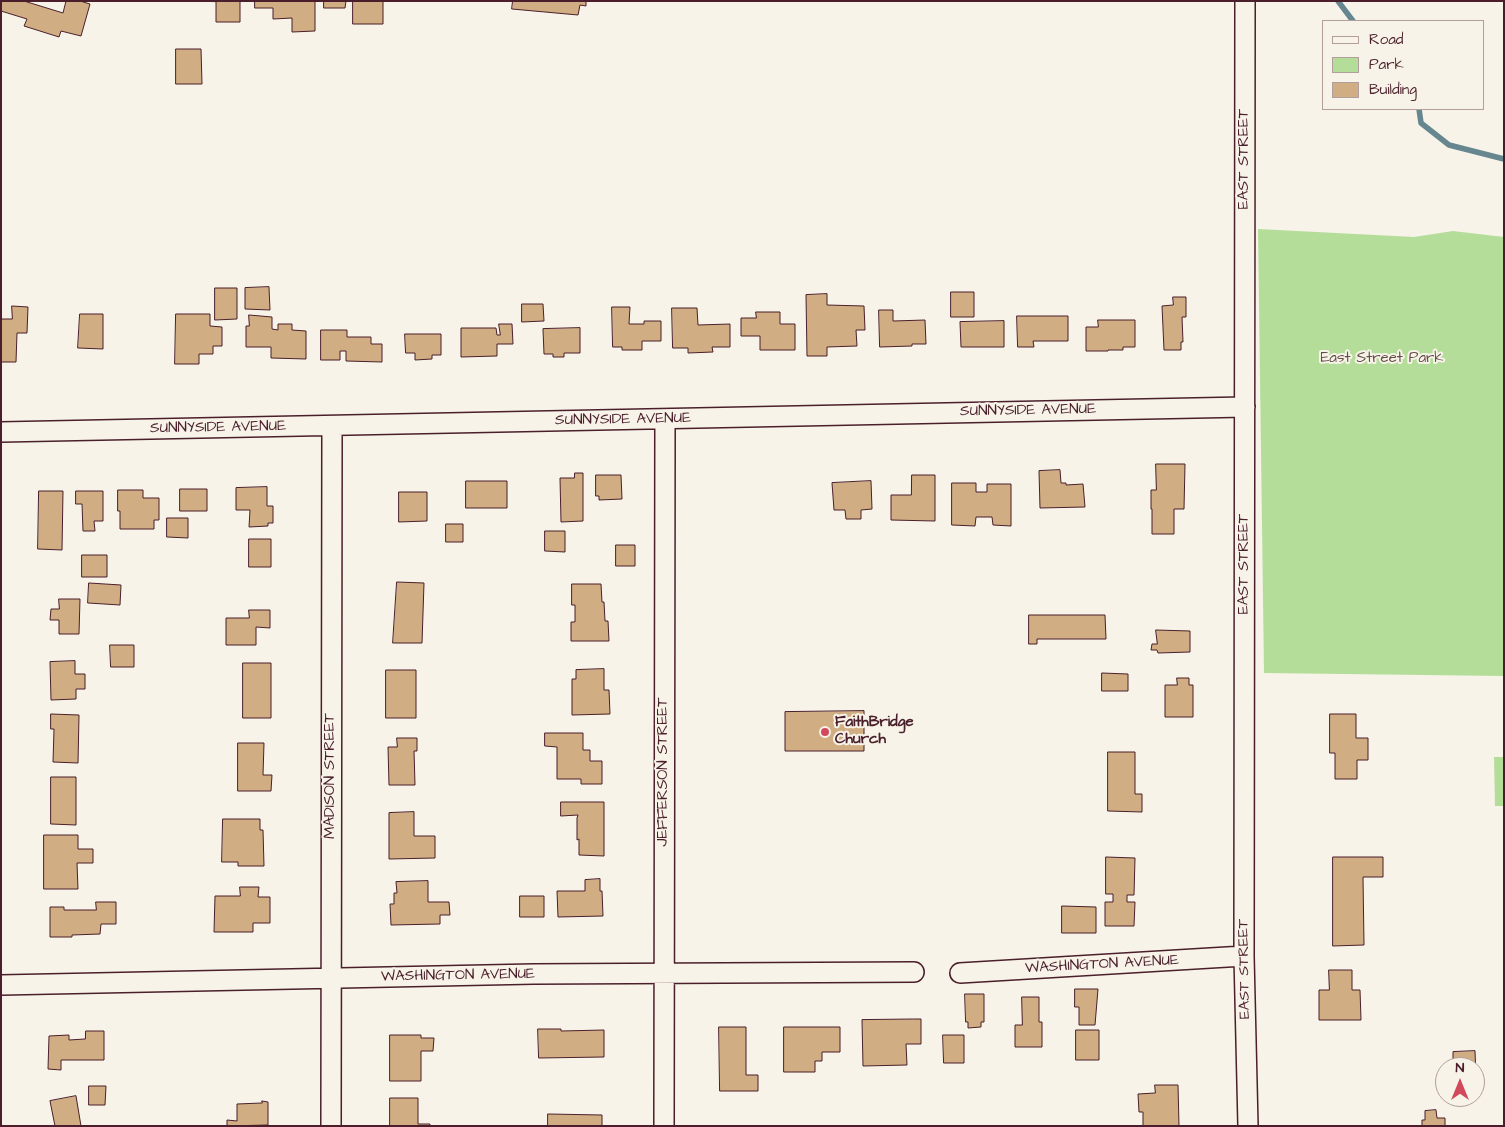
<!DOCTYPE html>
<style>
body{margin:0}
#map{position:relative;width:1505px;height:1127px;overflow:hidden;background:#f7f3e8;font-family:"Architects Daughter",sans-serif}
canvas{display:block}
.frame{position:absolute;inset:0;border:2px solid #4a1f2b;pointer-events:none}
.legend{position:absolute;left:1322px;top:20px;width:162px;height:90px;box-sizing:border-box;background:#f7f3e8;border:1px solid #b29e9c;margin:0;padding:6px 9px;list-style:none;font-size:15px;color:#4a1f2b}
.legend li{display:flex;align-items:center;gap:10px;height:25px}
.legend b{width:25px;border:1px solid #b29e9c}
.north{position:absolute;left:1435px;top:1057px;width:50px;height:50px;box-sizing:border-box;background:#f7f3e8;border:1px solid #b29e9c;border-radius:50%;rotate:0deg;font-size:14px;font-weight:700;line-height:20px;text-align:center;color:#4a1f2b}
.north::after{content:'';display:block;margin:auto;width:18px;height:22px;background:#d1495b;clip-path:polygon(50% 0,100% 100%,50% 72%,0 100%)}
</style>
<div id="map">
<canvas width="1505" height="1127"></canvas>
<div class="frame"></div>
<ul class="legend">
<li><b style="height:6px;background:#f7f3e8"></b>Road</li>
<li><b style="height:14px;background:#b4dd9a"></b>Park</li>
<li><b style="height:14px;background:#d0ad82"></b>Building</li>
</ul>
<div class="north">N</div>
</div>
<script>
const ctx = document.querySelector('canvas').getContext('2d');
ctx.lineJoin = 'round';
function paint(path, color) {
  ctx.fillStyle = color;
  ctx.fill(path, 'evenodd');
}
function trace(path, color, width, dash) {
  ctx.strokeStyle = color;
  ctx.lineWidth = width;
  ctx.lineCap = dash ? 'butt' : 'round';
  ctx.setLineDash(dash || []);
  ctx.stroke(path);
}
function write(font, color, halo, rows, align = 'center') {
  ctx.font = font + ' "Architects Daughter",sans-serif';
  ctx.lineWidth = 4;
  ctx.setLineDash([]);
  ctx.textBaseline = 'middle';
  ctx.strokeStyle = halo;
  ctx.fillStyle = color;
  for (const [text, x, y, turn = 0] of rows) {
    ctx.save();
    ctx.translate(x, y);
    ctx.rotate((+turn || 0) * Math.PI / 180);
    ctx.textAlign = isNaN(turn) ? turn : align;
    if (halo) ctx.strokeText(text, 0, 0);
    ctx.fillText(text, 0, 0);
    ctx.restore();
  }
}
const green = new Path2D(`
 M1258 229 1414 237 1453 231 1504 237V676L1264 673Z
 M1494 757H1504V806H1495Z`);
const stream = new Path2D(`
 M1338 1 1353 21
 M1419 109 1421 123 1449 145 1504 159`);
const building = new Path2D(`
 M1 1H24L63 13 66 1H80L90 4 81 36 61 31 59 37 24 26 27 19 1 11Z
 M176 1H240V22H216V2Z
 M255 1H315V31L292 32V18L273 19V8H255Z
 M324 1H346L345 8H324Z
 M353 1H383V24H353Z
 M513 1H586V6L580 5 578 15 512 9Z
 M176 49H201L202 84H176Z
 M269 287 270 310 245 309V288Z
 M215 288H237V319L215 320Z
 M951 292H974V317H951Z
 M827 294V305L864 306 865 330H856L857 346 827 347V356H807L806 295Z
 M1173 297H1186V317H1182L1183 342H1181V350H1164L1162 306 1173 305Z
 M522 304H543L544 321 522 322Z
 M12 306 28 307 27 333H17L16 362H1V319H12Z
 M612 307H630L629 324H644V321H661V341H642V350H622V347H613Z
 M672 308H697L698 325 730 324V347H712L713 352 688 353V348H673Z
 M879 310H893V321L925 320 926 344H912V346L880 347Z
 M756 312H780V324H795V350H760V336H741V318H756Z
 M80 314H103V349L78 348Z
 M176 314H210V326L222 327V346H213V354H199V364H175Z
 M249 315 272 317V329L278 330V324H292V330L306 331V359L271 358V347H246V326H249Z
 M1017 316H1068V341H1033L1034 347H1018Z
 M1098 320H1135V347H1123V350H1108V351H1086V327H1098Z
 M1004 321V347H961L960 322Z
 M499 324H512L513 344H497V356L461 357V328H496L497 335H500Z
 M580 328V353H564V357H553V354H544L543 329Z
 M321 330H347V337H371V344H382V362L346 361V351H340V360H321Z
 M405 334H441V355H432V359L415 360V353H406Z
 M1156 464H1185L1184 509H1174V534H1152V509H1151V490H1156Z
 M1060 470 1061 483H1066V485L1083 484 1085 507 1040 508 1039 471Z
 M575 473H583V521L561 522 560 478H574Z
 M596 475H621L622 499 599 500V496H596Z
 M912 475H935V521L891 520V495H911Z
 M466 481H507V508H466Z
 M871 481 872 509 861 510V519H846L845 510H834L832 483Z
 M952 483H976V492H987V484H1011V526L993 525 992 517H976L975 526 952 525Z
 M267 487V506H273V523H268V526L249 527 250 510H236V488Z
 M180 489H207V511H180Z
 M118 490H143V498H159V520H154V529H120V511H118Z
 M39 491H63L62 550 38 549Z
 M76 491H103V521H94L95 531H83L82 504H76Z
 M399 492H427V521L399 522Z
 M167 518H188V538L167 537Z
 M446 524H463V542H446Z
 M545 531H565V552L545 551Z
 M249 539H271V567H249Z
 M616 545H635V566H616Z
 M82 555H107V577H82Z
 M397 582 424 583 422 643H393Z
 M89 583 121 585 120 605 88 603Z
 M572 584H601L602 602H604L605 621H608L609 641H571V622H575V605H572Z
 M59 599H80L79 634H59V620H50L51 609H59Z
 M249 610H270V628L256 627V645H226V618H249Z
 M1029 615H1105L1106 639H1037V644H1029Z
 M1156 630 1190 631V652L1158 653 1157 650H1151L1152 644H1157Z
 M110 645H134V667H111Z
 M75 661V674H85V689H76V699L51 700 50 662Z
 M243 663H271V718H243Z
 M604 669V690H609L610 714 572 715V679H576V670Z
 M386 670H416V718H386Z
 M1102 673 1128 674V691H1102Z
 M1177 678H1189V685H1193V717H1165V685H1177Z
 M864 711V751H785V712Z
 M51 714 79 715 78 763 53 762 54 729H51Z
 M1330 714H1356V738H1368V760H1357V779H1335V753H1330Z
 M545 733H583V750H590V761H602V784H581V779H557V747L545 746Z
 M397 738H417V751H414L415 785H389L388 747H397Z
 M238 743H264L263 775H272L271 791H238Z
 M1108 752H1135V794H1142V812L1108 811Z
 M51 777H76V825L51 824Z
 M561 802H604V856L579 855V839L577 840V818L578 815 561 816Z
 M414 812V836H435V858L389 859V813Z
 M223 819H260V830H263L264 866H238V862H222Z
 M44 835H78V849H93V863H77L78 889H44Z
 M1106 857 1135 858 1134 895H1127V902H1135L1134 926H1105V902H1113V894H1106Z
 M1333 857H1383V877H1363L1364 945 1333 946Z
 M600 879V891H602L603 916 558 917 557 891H585V880Z
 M428 881V902H449L450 915H440V924L391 925 390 904H394V893H397L396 882Z
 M240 887H259L258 897H270V923H253V932H214L215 896H240Z
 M520 896H544V917H520Z
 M96 902H116V924H101L100 934 72 935V937H50V907H64V910H96Z
 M1062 906 1096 907V933H1062Z
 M1329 970H1352V990H1360L1361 1020H1319V990H1329Z
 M1075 989H1098L1095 1025H1079V1007H1075Z
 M965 994H984V1022H981V1027L968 1028V1022H966Z
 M1022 997H1039V1022H1042V1047H1015V1025H1022Z
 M914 1019H921V1044H906L907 1065 863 1066 862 1020Z
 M719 1027H746V1075H758V1091H720Z
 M784 1027H840V1052H822V1061H815V1072H784Z
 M538 1029H561V1031L604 1030V1057L539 1058Z
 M1076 1030H1099V1060H1076Z
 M86 1031H104V1060H61V1070L48 1069 49 1036 69 1035V1040L85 1039Z
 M390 1035H421V1038H434L433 1051H421V1081H390Z
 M943 1035H964V1063H944Z
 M1475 1051 1476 1077 1475 1067H1453V1052Z
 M1155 1085H1178L1179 1126H1143V1112H1139L1138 1094 1155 1093Z
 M89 1086H106L105 1105H89Z
 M76 1096 81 1126H55L50 1101Z
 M390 1098H418V1124H430V1126H390Z
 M262 1101 268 1102V1125L227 1126V1120L237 1121V1104L262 1103Z
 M1436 1110 1437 1118H1445V1126H1422V1120H1425V1111Z
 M548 1114 602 1115V1126H548Z`);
const street = new Path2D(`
 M1245 1 1244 956 1248 1126
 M1 432 1245 407
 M960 973 1244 956
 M1 985 534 974 914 972
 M331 1126 332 426
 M664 1126 665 419`);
const markers = [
 [825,732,5,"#d1495b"]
];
const streetNames = [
 ["EAST STREET",1245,159,-90],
 ["SUNNYSIDE AVENUE",1028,411,-1],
 ["SUNNYSIDE AVENUE",623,420,-1],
 ["SUNNYSIDE AVENUE",218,428,-1],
 ["EAST STREET",1245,564,-90],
 ["JEFFERSON STREET",664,772,-90],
 ["MADISON STREET",331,776,-90],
 ["WASHINGTON AVENUE",1102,965,-3],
 ["EAST STREET",1245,969,-91],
 ["WASHINGTON AVENUE",458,976,-1]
];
const parkNames = [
 ["East Street Park",1382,359]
];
const poiNames = [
 ["FaithBridge",835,723],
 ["Church",835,740]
];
paint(green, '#b4dd9a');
trace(stream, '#678790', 5.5);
paint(building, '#d0ad82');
trace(building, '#4a1f2b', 1);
trace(street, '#4a1f2b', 22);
trace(street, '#f7f3e8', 19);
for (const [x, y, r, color] of markers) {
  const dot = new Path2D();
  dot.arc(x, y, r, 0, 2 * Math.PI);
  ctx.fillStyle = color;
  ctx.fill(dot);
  trace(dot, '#f7f3e8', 2);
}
write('15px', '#4a1f2b', '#f7f3e8', streetNames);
write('15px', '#644e47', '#f7f3e8', parkNames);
write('bold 15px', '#4a1f2b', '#f7f3e8', poiNames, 'left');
</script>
